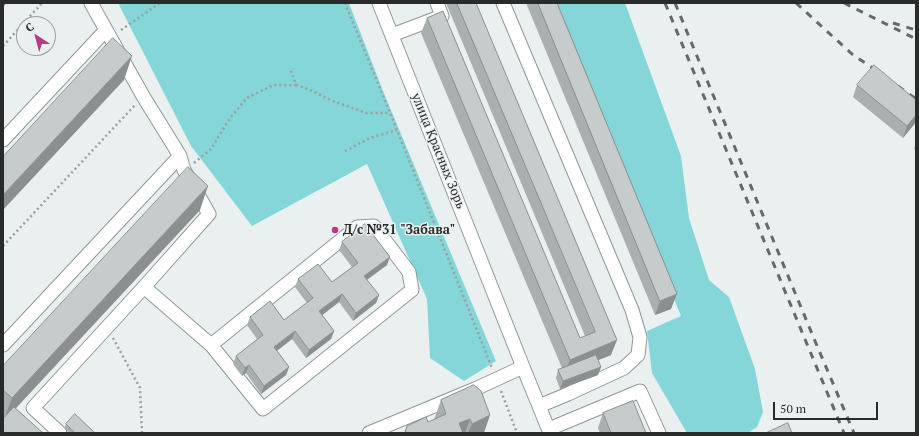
<!DOCTYPE html>
<meta charset="utf-8">
<style>
body{margin:0}
#map{position:relative;width:919px;height:436px;overflow:hidden;background:#eaf0f0;font-family:"PT Serif",serif}
canvas{display:block}
.frame{position:absolute;inset:0;border:4px solid #292b2b;pointer-events:none}
.north{position:absolute;left:16px;top:16px;width:40px;height:40px;box-sizing:border-box;background:#eaf0f0;border:1px solid #9da1a1;border-radius:50%;rotate:324deg;font-size:11px;font-weight:700;line-height:16px;text-align:center;color:#292b2b}
.north::after{content:'';display:block;margin:auto;width:14px;height:18px;background:#b93a86;clip-path:polygon(50% 0,100% 100%,50% 72%,0 100%)}
.scale{position:absolute;left:773px;top:402px;width:105px;height:18px;box-sizing:border-box;border:2px solid #292b2b;border-top:0;padding-left:5px;font-size:12px;line-height:14px;white-space:nowrap;color:#292b2b;-webkit-text-stroke:3px #eaf0f0;paint-order:stroke}
</style>
<div id="map">
<canvas width="919" height="436"></canvas>
<div class="frame"></div>
<div class="north">С</div>
<div class="scale">50 m</div>
</div>
<script>
const ctx = document.querySelector('canvas').getContext('2d');
ctx.lineJoin = 'round';
function paint(path, color) {
  ctx.fillStyle = color;
  ctx.fill(path, 'evenodd');
}
function trace(path, color, width, dash) {
  ctx.strokeStyle = color;
  ctx.lineWidth = width;
  ctx.lineCap = dash ? 'butt' : 'round';
  ctx.setLineDash(dash || []);
  ctx.stroke(path);
}
function write(font, color, halo, rows, align = 'center') {
  ctx.font = font + ' "PT Serif",serif';
  ctx.lineWidth = 3;
  ctx.setLineDash([]);
  ctx.textBaseline = 'middle';
  ctx.strokeStyle = halo;
  ctx.fillStyle = color;
  for (const [text, x, y, turn = 0] of rows) {
    ctx.save();
    ctx.translate(x, y);
    ctx.rotate((+turn || 0) * Math.PI / 180);
    ctx.textAlign = isNaN(turn) ? turn : align;
    if (halo) ctx.strokeText(text, 0, 0);
    ctx.fillText(text, 0, 0);
    ctx.restore();
  }
}
const green = new Path2D(`
 M118 3H349L383 91 496 361 464 381 430 358 427 299 367 164 252 226 191 146Z
 M553 3H625L681 156 689 218 709 280 729 297 755 369 763 412 757 427 748 433H687L652 373 647 331 681 316Z`);
const path = new Path2D(`
 M345 3 397 130 492 368
 M121 30 160 3
 M3 46 42 3
 M296 85 310 90 333 101 366 113H390
 M345 151 370 138 397 130
 M194 163 211 149 230 118 247 98 273 85H296L291 71
 M3 246 135 105
 M113 338 140 388 142 433
 M501 391 517 433`);
const minor = new Path2D(`
 M379 3 523 367 550 433
 M503 3 632 310 640 337 638 355 624 368 568 394 539 406
 M392 35 442 16 437 3
 M3 140 106 30
 M144 287 211 345 263 409 412 290 409 272 374 226 357 227 211 345
 M3 345 180 156
 M549 429 640 391 659 433
 M60 433 33 408 144 287 209 214 184 170 180 156 143 96 91 3
 M369 433 475 389 523 367`);
const rail = new Path2D(`
 M665 3 844 433
 M675 3 815 341 854 433
 M796 3 852 54 880 73
 M844 3 916 39
 M893 23 916 30
 M898 86 916 99`);
const wall = new Path2D(`
 M446 3H476L611 355 598 360 601 367 598 375 560 389 556 378 558 370 562 368 421 33 427 18 580 338 585 336Z
 M526 3H557L671 309 655 315Z
 M857 85 916 122 903 138 853 97Z
 M916 142V151L914 149Z
 M200 210 16 408 3 433V366Z
 M342 242 387 265 367 280 379 295 376 303 353 321 339 302 322 315 334 331 331 339 306 358 292 339 277 351 289 367 286 375 261 394 246 373 242 376 233 364 236 356 257 339 247 325 250 317 284 320 307 303 295 287 298 279 332 282 352 267 339 250Z
 M474 385 484 433H404L407 426 428 422 434 420 441 400Z
 M603 413 646 433H600L598 428Z
 M66 424 95 433H70L64 428Z`);
const shadedWall = new Path2D(`
 M3 3H7L3 7Z
 M132 56 124 80 3 210V195Z
 M916 115V122L903 138 907 126Z
 M208 186 200 210 3 422 12 398Z
 M390 257 387 265 361 284 364 276Z
 M342 294 339 302 316 320 319 311Z
 M677 294 671 309 655 315 660 301Z
 M379 295 376 303 353 321 356 313Z
 M295 331 292 339 271 355 274 347Z
 M334 331 331 339 306 358 309 350Z
 M617 340 611 355 564 374 570 360Z
 M249 365 246 373 242 376 245 368Z
 M289 367 286 375 261 394 264 386Z
 M601 367 598 375 560 389 563 381Z
 M490 415 484 433H468L472 424Z
 M470 419 465 433H455L459 423Z`);
const building = new Path2D(`
 M457 3H476L617 340 570 360 427 18 443 11 580 338 595 332Z
 M538 3H557L677 294 660 301Z
 M113 38 132 56 3 195V157Z
 M874 65 916 100V115L907 126 857 85Z
 M188 167 208 186 12 398 3 390V366Z
 M365 224 390 257 364 276 379 295 356 313 342 294 319 311 334 331 309 350 295 331 274 347 289 367 264 386 249 365 245 368 236 356 263 335 250 317 270 301 284 320 313 298 298 279 318 264 332 282 358 263 342 242Z
 M596 355 601 367 563 381 558 370Z
 M474 385 481 391 490 415 472 424 470 419 459 423 463 433H405L407 426 426 417 428 422 446 414 441 400Z
 M633 401 646 433H611L603 413Z
 M14 407 43 433H3V416L4 417Z
 M75 414 95 433H75L66 424Z
 M788 423 792 433H766Z`);
const markers = [
 [335,230,4,"#b93a86"]
];
const streetNames = [
 ["улица Красных Зорь",438,151,68]
];
const poiNames = [
 ["Д/с №31 \"Забава\"",343,230]
];
paint(green, '#85d6d8');
trace(minor, '#919797', 15);
trace(path, '#9a9e9e', 2.5, [2, 3]);
trace(minor, '#fff', 13);
trace(rail, '#666969', 3, [7, 7]);
paint(wall, '#aaafaf');
paint(shadedWall, '#8b8f8f');
paint(building, '#c6cccc');
trace(building, '#8b8f8f', 1);
for (const [x, y, r, color] of markers) {
  const dot = new Path2D();
  dot.arc(x, y, r, 0, 2 * Math.PI);
  ctx.fillStyle = color;
  ctx.fill(dot);
  trace(dot, '#eaf0f0', 1.5);
}
write('13px', '#292b2b', '#eaf0f0', streetNames);
write('bold 13px', '#292b2b', '#eaf0f0', poiNames, 'left');
</script>
